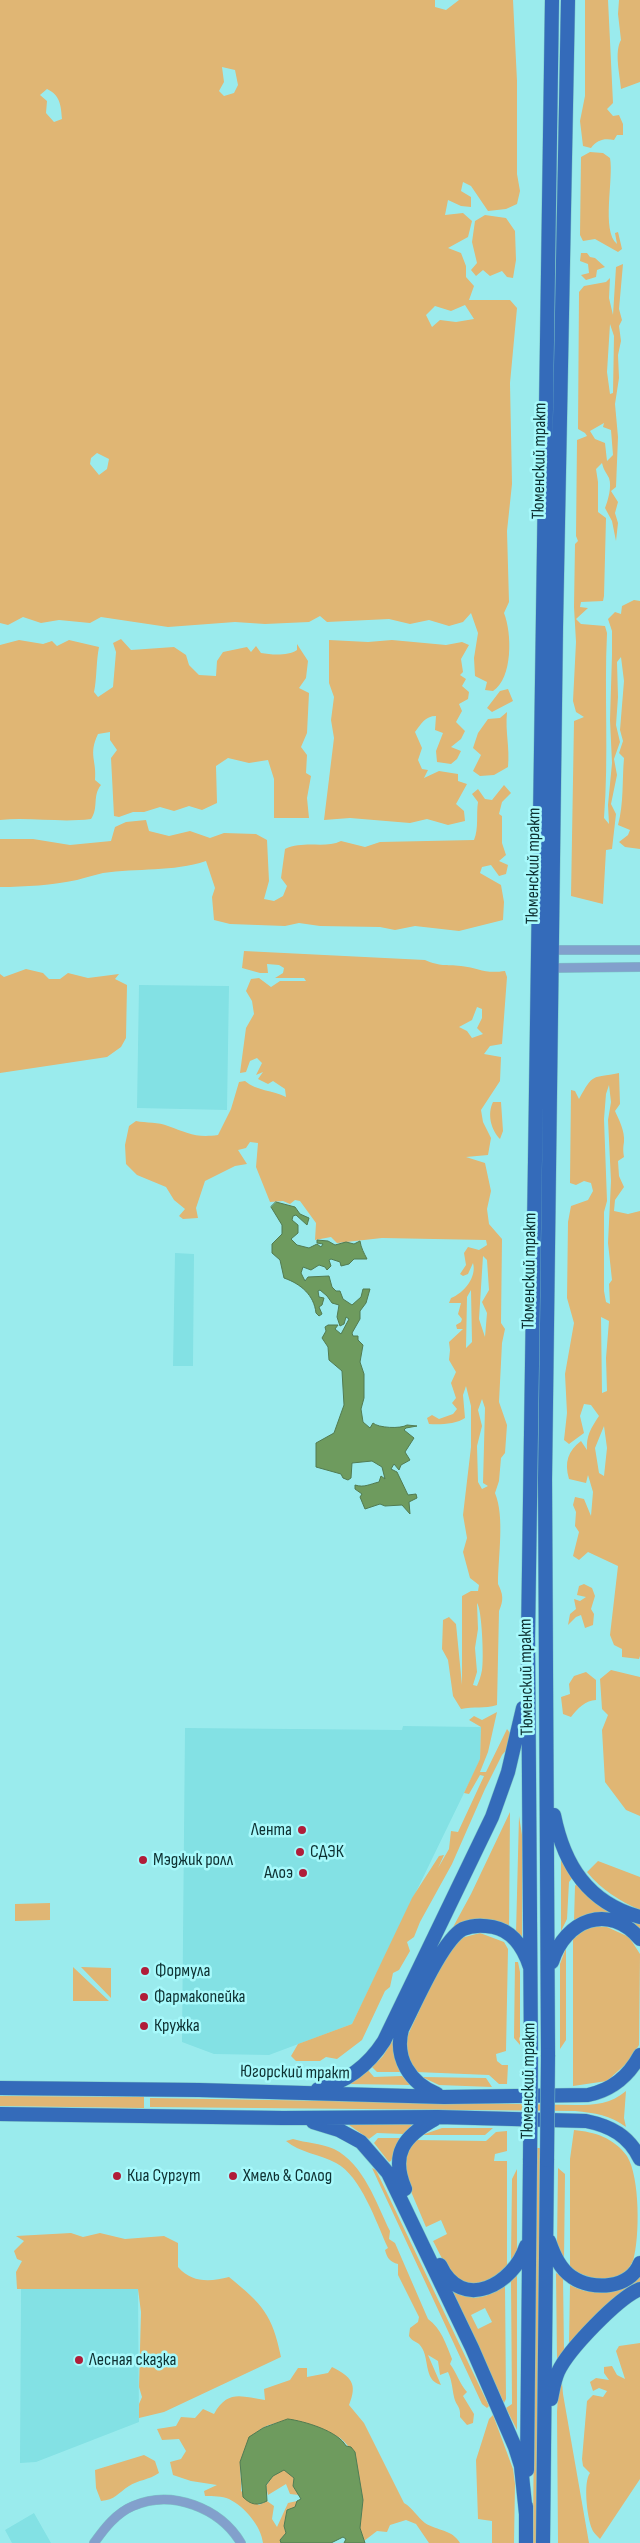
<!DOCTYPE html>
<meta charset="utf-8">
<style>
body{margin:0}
canvas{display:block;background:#9aebed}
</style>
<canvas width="640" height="2543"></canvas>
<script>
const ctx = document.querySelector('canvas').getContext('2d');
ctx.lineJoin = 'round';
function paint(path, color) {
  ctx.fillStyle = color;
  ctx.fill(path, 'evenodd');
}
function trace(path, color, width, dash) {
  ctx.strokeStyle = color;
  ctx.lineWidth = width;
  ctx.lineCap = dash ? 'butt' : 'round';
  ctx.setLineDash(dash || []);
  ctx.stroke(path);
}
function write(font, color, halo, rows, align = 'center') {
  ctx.font = font + ' "Sofia Sans Condensed",sans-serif';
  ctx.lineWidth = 5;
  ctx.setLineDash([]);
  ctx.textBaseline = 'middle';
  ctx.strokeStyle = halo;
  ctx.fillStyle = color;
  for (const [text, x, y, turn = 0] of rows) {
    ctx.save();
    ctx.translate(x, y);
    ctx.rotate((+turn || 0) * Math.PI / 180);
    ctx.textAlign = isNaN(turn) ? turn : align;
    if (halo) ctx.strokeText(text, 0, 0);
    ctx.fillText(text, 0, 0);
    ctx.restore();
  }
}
const built = new Path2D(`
 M139 985 229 986 227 1110 137 1108Z
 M175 1253 194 1254 193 1366H173Z
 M403 1726 481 1727 480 1760 352 2024 269 2055 214 2054 182 2042 185 1728 402 1730Z
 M21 2289H138L139 2422 36 2462 20 2463Z
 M34 2513 51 2543H12L5 2530Z`);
const green = new Path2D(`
 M0 0H435V7L446 10 459 0H513L517 81V174L520 191 517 204 506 209 488 211 471 186 463 182 461 191 471 197V207L461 206 448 200 445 215 463 213 472 221 468 237 448 248 461 253 466 266V277L474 286 469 300H510L517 308 510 383 512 484 507 531 509 602 504 613C512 633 513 678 493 691L485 690 487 682 475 676 474 658 478 633 471 613 463 622 449 626 429 620 410 624 389 619 327 622 320 616 309 622 265 624 235 622 168 627 101 617 90 623 59 620 41 623 23 617 8 625 0 623ZM222 67 235 70 238 85 234 93 224 96 219 91 224 82ZM47 89C60 95 61 105 62 119L54 122 46 113 47 101 40 95ZM465 305 474 319 456 322 440 320 432 327 426 315 435 306 451 311ZM97 453 109 459 107 469 99 475 90 464 91 458Z
 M585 0H608L613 103 607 109 613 116 619 115 623 124V135H617L614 140C604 138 597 140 591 148L583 146 580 121 585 96Z
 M619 0H640V82L621 89C620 75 614 52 621 40L618 14Z
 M590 152 603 153 610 158C614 179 601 231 617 244L615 233 618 232 622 249 618 252 595 239 583 241 580 235 581 157Z
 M485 215 506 218 515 231 516 260 513 278 507 277 502 271 490 276 483 270 476 276 471 270 477 263 472 242 475 221Z
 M581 253H587L590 257 595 258 605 267 597 270 596 277 586 280 581 275 589 273 588 264 580 261Z
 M623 264 619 309 622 320 619 326 621 341 618 355 619 378 615 404 618 437 616 487 611 491 618 502 615 513 618 523 616 541 612 521 605 508C608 500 612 487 609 478 606 472 604 471 602 463L596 469 598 482V512L606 518 604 596 603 601 581 602 580 607 588 608 576 619 581 624 605 626 607 633C604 695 609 756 604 818L609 824 608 805 612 763 610 720 612 655V631L608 619 615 612 621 614 622 606 634 600 640 601V849L625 847 619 842 628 835 630 830 618 825C624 803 622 780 624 758L619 753 623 741 620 730 624 681 621 657 617 662 618 697 616 725 620 742 614 759 617 775 611 804 616 814 612 849 606 850 603 904 571 896 574 721 584 717 576 712 573 701 576 642 574 607 575 544 578 541 576 536 577 440 587 436 585 433 578 429 579 292 584 286 606 282 610 278 609 298 613 315 616 267ZM610 324 614 336 613 393 610 394 607 372ZM604 423 603 427 611 430 613 455 607 461 605 443 595 439 590 431Z
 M121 639 131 650 174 647 186 655 189 665 199 675 216 676 217 661 223 652 247 647 251 652 256 646 261 653C272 655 288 656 297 650V644L308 661 306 678 299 688 309 693 307 733 301 747 307 755 306 773 311 776 307 798 309 818H274V779L268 760 249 763 228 758 216 766 217 803 202 810 189 806 174 811 160 807 144 812H133L119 817 114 816 111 758 117 750 110 740V732L98 734C88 755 97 760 95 780L101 785C92 796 99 808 91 819 61 823 30 817 0 820V645L19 640 43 644 52 641 57 646 69 640 99 647C96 662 97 677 94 692L98 697 113 687 116 652 113 643Z
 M329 640 368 642 392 640 446 645 462 642 469 645 461 659 463 672 460 675 466 679 462 686 469 692 468 699 459 704 462 711 456 722 465 731 461 739 451 747 461 751 457 759 451 764 437 762 436 751 443 733 435 730 436 716C425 716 421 724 415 732L422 748 418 760 422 769 428 770 424 778 439 771 458 774V781L467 784 456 804 464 811 465 821 448 825 427 819 410 823 350 818 324 820 334 738 331 720 334 697 329 683Z
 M508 689 513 701 492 712 487 708 500 691Z
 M507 712C505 732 510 747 508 767L494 775 480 776 473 771 481 755 473 748 478 733 488 719 500 718Z
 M504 785 511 793 502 802 499 814 502 816V843L506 855 499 861 508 865 506 874 499 876 491 865 482 867 480 873 501 885 504 902 503 920 459 931 415 926 395 930 380 927 320 926 299 923 285 926 230 924 214 920 212 897 215 888 206 861C173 872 137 868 103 873 94 875 85 878 77 880 52 885 26 887 0 887V839H33L70 845 111 841 115 827 126 822 146 820 149 831 169 836 190 831 210 838 224 833 256 834 267 840 269 881 264 899 274 901 283 896 287 886 281 878 285 849C305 840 325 849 341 841L365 847 380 842 474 840C479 828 476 814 478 802L472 794 478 789 485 799 492 800Z
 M244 951 425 960C441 967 445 964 461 966 479 968 484 974 505 971L507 977 502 1044 490 1046 484 1054 501 1057 500 1081 481 1110 483 1122 491 1138 488 1155 466 1157 485 1163 491 1191 487 1209 489 1224 502 1239 501 1323 505 1329 502 1343 499 1402 507 1425 505 1453 501 1458 499 1481 495 1493C505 1517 498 1557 498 1584 503 1594 504 1600 499 1611L497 1705C484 1709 474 1706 461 1709L453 1696 448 1660 442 1649 443 1620 449 1617 456 1624 462 1685V1596L471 1591H478L479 1585 470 1578 463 1552 467 1538 463 1515 471 1447V1406L466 1386 463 1395 465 1418C457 1424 439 1425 429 1424L427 1418 432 1415 439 1419 453 1414 457 1409 452 1403 456 1398 451 1383 456 1372 449 1360 450 1350 449 1342 463 1329H457L456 1325 461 1322 462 1319 458 1314 461 1303H449L451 1298C464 1293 477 1277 473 1263L468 1274 463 1276 460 1274 466 1265 464 1253 468 1247 479 1250 487 1245 486 1240 382 1238 337 1243 331 1237 315 1240 316 1223 300 1201 295 1200 290 1204 283 1201 270 1202 256 1167 258 1143 250 1142 246 1148 238 1150 247 1164 235 1166 205 1181 196 1208 198 1218 183 1219 179 1216 185 1209 174 1200 166 1187 137 1175 126 1164 125 1145 129 1126 136 1121C146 1123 159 1122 168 1126 188 1133 195 1138 218 1135L231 1109 239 1082 245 1081C256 1091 273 1090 286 1097L285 1089 273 1081 268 1084 258 1079 263 1072 256 1075 262 1063 257 1058 250 1061 246 1072 240 1073 246 1028 254 1014 252 1001 246 991 251 979 259 978 271 987 280 981H306L304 978H275L283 973 284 968 279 965 267 964 268 973H260L242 968ZM477 1007 482 1009V1018L477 1028 483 1034 472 1038 467 1031 459 1027 472 1020ZM483 1256 487 1260 489 1290 482 1302 487 1313 485 1337 479 1319ZM471 1290 472 1342 466 1348 467 1297ZM482 1399 485 1408 483 1483 488 1486 482 1489 478 1482 477 1446 482 1426 478 1410ZM477 1603C482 1609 484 1660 482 1670 481 1676 479 1681 477 1686L473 1685 477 1672 475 1648 478 1629Z
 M26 969 43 973 49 979H60L68 973 88 978 119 974 115 979 127 985 126 1038 121 1047 107 1057 0 1073V974L4 977Z
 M619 1073 620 1104 615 1111C619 1120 625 1131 624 1142 623 1148 623 1151 624 1157L618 1161 619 1176 624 1187 615 1200 614 1211 628 1214 640 1211V1656L639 1659 622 1657V1649L614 1645 610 1635 618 1566 588 1552 579 1560 573 1556 579 1532 575 1526 576 1512 573 1505 575 1497 584 1499 591 1516 593 1492 588 1475 586 1483 569 1479C564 1462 568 1451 581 1441L587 1450C586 1436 591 1428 599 1416L591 1405 584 1404 580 1416 584 1433 569 1444 564 1440 567 1413 565 1374 574 1323 567 1298 568 1222 571 1206 588 1200 593 1191 591 1183 584 1181 576 1185 570 1183 571 1090 575 1091 579 1099C594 1072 591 1079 619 1073ZM609 1085 611 1102 608 1120 611 1181 608 1243 612 1280 609 1284 610 1304 606 1302 604 1291V1212L607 1201 604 1119 606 1094ZM601 1317 609 1321 606 1358 607 1391 602 1393ZM604 1426 607 1448 604 1476 599 1473 595 1448Z
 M493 1102H501L503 1131 500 1139C491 1130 487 1114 493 1102Z
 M584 1584 592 1588 595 1596 591 1609 594 1614 593 1625 585 1628 581 1615 576 1617 568 1625 570 1614 576 1609 574 1599 580 1601 586 1597 577 1595 579 1586Z
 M611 1670 640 1677V1816L626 1810 605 1782 602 1730 608 1715 602 1709 600 1679Z
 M586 1672 596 1680V1700C586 1700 577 1709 571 1717L563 1714 561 1697 570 1694 569 1684 574 1676Z
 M497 1712 488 1752 480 1772H486L507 1729 510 1733 509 1747 502 1755 485 1789 452 1864 420 1922 414 1937 407 1942 410 1951 399 1970 393 1973 390 1987 385 1991 362 2040 337 2059 326 2057 320 2061H296L291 2056 298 2044 352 2024 412 1898 439 1856 444 1855 438 1868 449 1849 451 1831 458 1832 484 1776 480 1775 469 1794 464 1793 480 1759 481 1727 469 1720 474 1716 482 1720Z
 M510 1812 509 1930 452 1929 471 1894Z
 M519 1816 522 1835V1940L516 1933Z
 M561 1856 574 1876 569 1882 567 1919 561 1931Z
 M598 1861 640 1877V1910C618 1900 602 1890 587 1872Z
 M578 1882 640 1923V1933L628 1924 574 1921 575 1886Z
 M50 1903V1920L15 1921V1904Z
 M597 1926 607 1927 629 1937 640 1954 639 2045 629 2061 607 2081 573 2086V1939L584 1930Z
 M480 1933 504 1942 508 1949 506 2051 496 2054 497 2061 502 2065H508L507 2084H499L489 2075 416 2072C409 2059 405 2051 407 2037L447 1950 461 1938Z
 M566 1948V2040L560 2049V1964Z
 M515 1962H518L520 1972V2045L514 2038Z
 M73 1967 109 2001H73Z
 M81 1967 111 1968V1998Z
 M393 2039 397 2066 401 2072H377L372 2067 383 2056Z
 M367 2069 374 2077 402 2076 411 2085 347 2084Z
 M422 2077 486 2078 492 2087 439 2085Z
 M626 2091 624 2118 626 2127C610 2115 595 2113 575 2111L150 2107V2098L576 2105C594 2105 611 2104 626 2091Z
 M0 2096 144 2097V2108L0 2106Z
 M352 2124H413L403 2134 377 2133 369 2139 349 2125Z
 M442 2128H493L485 2135H422Z
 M574 2130C595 2132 614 2138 627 2156 640 2177 640 2237 633 2261 621 2287 590 2281 570 2268V2159Z
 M507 2131V2151L495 2154 494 2161H507V2267C501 2271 495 2279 488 2282 456 2295 445 2263 433 2241L447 2234 441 2220 426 2227 404 2175 403 2163 414 2140 486 2141 496 2132Z
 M378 2138H401L391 2161 389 2162 374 2143Z
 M293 2139C306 2143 320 2143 334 2149 364 2164 376 2203 390 2231L389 2239 395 2243 428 2319C441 2328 446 2344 452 2359L450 2364C457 2373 459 2383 467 2392L463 2396 474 2414 473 2423 467 2425 460 2417C461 2406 456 2406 454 2397 452 2387 452 2381 448 2372L440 2375 438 2361 428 2355 441 2385C422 2380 431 2356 419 2344 415 2341 412 2341 409 2336L410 2328 418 2322 419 2317 398 2275V2264C390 2262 387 2258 385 2250L388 2248C376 2222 361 2176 336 2163 320 2154 300 2153 286 2141Z
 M536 2148H540L538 2543H533Z
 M372 2168 376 2170 489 2406 487 2408 482 2404Z
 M558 2168 565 2174 564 2261 557 2244Z
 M517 2169V2251L511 2260 512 2179Z
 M71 2233 83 2237 100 2233 125 2239 164 2236 178 2243V2267C192 2283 210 2282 229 2277 263 2305 272 2314 281 2357L164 2412 139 2418V2404L142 2397 139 2387 141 2312 138 2289H17L16 2272 22 2261 17 2259 14 2251 24 2241 16 2236Z
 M517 2272V2430L506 2408 512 2404 511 2280Z
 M556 2273 563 2277 564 2351 557 2359Z
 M640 2273V2283L619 2294 569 2345 570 2285C600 2300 614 2289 640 2273Z
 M505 2284 506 2399 504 2403 453 2292C473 2301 489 2299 505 2284ZM485 2308 492 2322 478 2329 471 2315Z
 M640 2343V2479L600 2539C597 2536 593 2532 592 2529 587 2517 583 2482 590 2473L583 2466 582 2459 587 2401 593 2395 603 2397 607 2391 599 2388 593 2391 590 2382 596 2378 609 2380 604 2373V2367L612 2366 617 2375 625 2379 616 2351 619 2346Z
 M332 2367C351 2377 358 2383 349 2405L364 2423 404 2503C413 2508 417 2517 425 2523 437 2531 452 2529 460 2543H429L416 2524 406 2520 390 2525 387 2532 377 2531 364 2541 360 2528 363 2500 355 2452C348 2448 344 2439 338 2437 301 2420 254 2408 241 2461 239 2468 242 2483 241 2491L259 2505 267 2501 274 2506 272 2519 277 2527 288 2503 297 2501 296 2507 287 2510 284 2526 286 2533 280 2540 281 2543H263C261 2526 245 2507 229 2499 222 2496 213 2496 205 2496L204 2491 217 2485 191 2481 173 2475 170 2462 181 2459 186 2451 179 2439 162 2440 157 2429 176 2426 181 2417 195 2418 203 2409 214 2414C228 2389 242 2397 265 2400L264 2389 290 2380 298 2368H307V2377L328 2373Z
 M562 2383 563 2394 589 2543H558L557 2412 558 2396Z
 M493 2415 513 2469 515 2484 514 2543H492V2521L478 2519 476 2460 489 2419Z
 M144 2455 155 2461 159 2473C149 2480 138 2480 129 2486 118 2493 115 2500 101 2501L96 2488 95 2470Z
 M284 2469 294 2478 293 2486 299 2495 290 2494 286 2484 268 2495 266 2486 273 2476Z`);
const water = new Path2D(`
 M276 1202 295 1207 300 1214 309 1218 307 1225 296 1215 293 1216 292 1220 298 1225V1233L291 1239 297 1245 309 1248 317 1244 321 1247 323 1244 317 1243V1240L328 1241 335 1245 346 1242 354 1244 360 1241C361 1248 364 1253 367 1259H354L349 1264 341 1266 340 1262 331 1259 329 1260 331 1266 327 1270 325 1267 319 1265 311 1270 303 1267 301 1273 305 1281 308 1277 329 1276 332 1287 336 1291H340L343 1299 352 1305 361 1297 363 1289H370L366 1303 360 1311V1319L352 1333 353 1336H358V1340L363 1345 360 1362 364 1374V1398L361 1409 363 1422 370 1428 373 1423C378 1428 401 1429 407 1425L417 1426 406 1428 404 1430 414 1438 405 1452 410 1460 401 1465 399 1470 394 1464 391 1469 397 1472 408 1495 416 1494 417 1498 409 1502 410 1514 402 1505 385 1506 380 1504 365 1509 360 1497 362 1494 355 1489V1485C364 1488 370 1484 379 1482L381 1476 385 1479 382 1467 372 1461 352 1463 351 1478 348 1480 343 1478 341 1474 316 1467V1443L334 1433 344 1405 342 1371 329 1360 328 1347 322 1338 326 1331 325 1327 328 1325H338L335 1329 341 1334 349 1319 346 1317 344 1324 340 1326 337 1317 339 1305 332 1303 327 1296 320 1290 318 1291 319 1297 324 1298 322 1305 319 1307 322 1314 319 1316 316 1313C314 1295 301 1284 284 1278L280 1260 272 1253V1244L282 1234V1225L271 1207Z
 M288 2419C304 2421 338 2431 346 2446L351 2447 355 2452 363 2500 360 2528 365 2543H344L346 2539 343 2537 331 2543H281L280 2540 286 2533 284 2526 287 2510 295 2507 297 2501 301 2499 293 2486 294 2478 284 2470 273 2476 266 2485 267 2501C257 2506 251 2505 243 2497L240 2462 249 2437 263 2428Z`);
const minor = new Path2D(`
 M552 950H640
 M552 968 640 967
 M94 2543C104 2529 116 2513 133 2506 172 2489 220 2508 241 2543`);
const primary = new Path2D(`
 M554 1815C564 1865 588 1903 640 1917
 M552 1962C565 1920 609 1902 640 1939
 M531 2055 528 1638 552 0
 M548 2055 545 1479 556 626 568 0
 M0 2088 199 2090 444 2097 588 2095C612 2090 628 2077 640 2055
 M318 2089C347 2082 368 2066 384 2041L492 1817 508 1772 523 1708
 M437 2094C410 2083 394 2058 402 2029 414 2006 442 1940 463 1929 472 1925 483 1925 493 1927 514 1931 524 1949 530 1967
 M0 2114 283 2118 438 2117 586 2121C611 2126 629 2136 640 2159
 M313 2122 339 2130 361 2142 388 2173 472 2348 515 2447 521 2466 526 2514
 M405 2189C390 2154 404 2136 435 2119
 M549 2241C554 2255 560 2269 572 2277 592 2291 630 2289 640 2263
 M440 2265C462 2313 514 2284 526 2246
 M551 2399C553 2390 554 2381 558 2372 568 2350 618 2298 640 2289
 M527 2470 530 2160
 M526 2543V2506
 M543 2543 547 2160`);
const primaryBridge = new Path2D(`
 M530 2160 531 2055
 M547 2160 548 2055`);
const markers = [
 [302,1830,5,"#b01d39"],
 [300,1852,5,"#b01d39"],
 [143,1860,5,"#b01d39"],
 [303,1873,5,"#b01d39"],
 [145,1971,5,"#b01d39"],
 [144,1997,5,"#b01d39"],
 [144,2026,5,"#b01d39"],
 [117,2176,5,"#b01d39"],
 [233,2176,5,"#b01d39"],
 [79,2360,5,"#b01d39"]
];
const streetNames = [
 ["Тюменский тракт",540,461,-89],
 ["Тюменский тракт",534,866,-89],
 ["Тюменский тракт",530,1271,-89],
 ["Тюменский тракт",527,1677,-91],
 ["Югорский тракт",295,2073,1],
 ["Тюменский тракт",529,2081,-89]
];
const poiNames = [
 ["Лента",292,1830,"right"],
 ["СДЭК",310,1852],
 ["Мэджик ролл",153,1860],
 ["Алоэ",293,1873,"right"],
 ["Формула",155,1971],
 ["Фармакопейка",154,1997],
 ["Кружка",154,2026],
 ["Киа Сургут",127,2176],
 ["Хмель & Солод",243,2176],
 ["Лесная сказка",89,2360]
];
paint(built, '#83e1e4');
paint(green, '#e0b674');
paint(water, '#6e9b5e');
trace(water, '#517b51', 1);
trace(minor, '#7ec6c8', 10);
trace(primary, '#7ec6c8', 15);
trace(minor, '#82a0cc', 9);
trace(primary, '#346bba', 14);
trace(primaryBridge, '#7ec6c8', 15, []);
trace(primaryBridge, '#346bba', 14);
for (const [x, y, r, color] of markers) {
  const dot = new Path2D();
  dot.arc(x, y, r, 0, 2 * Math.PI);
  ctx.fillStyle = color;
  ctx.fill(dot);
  trace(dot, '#a7f9fb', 2);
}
write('18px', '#0e3132', '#a7f9fb', streetNames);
write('18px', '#0e3132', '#a7f9fb', poiNames, 'left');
</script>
